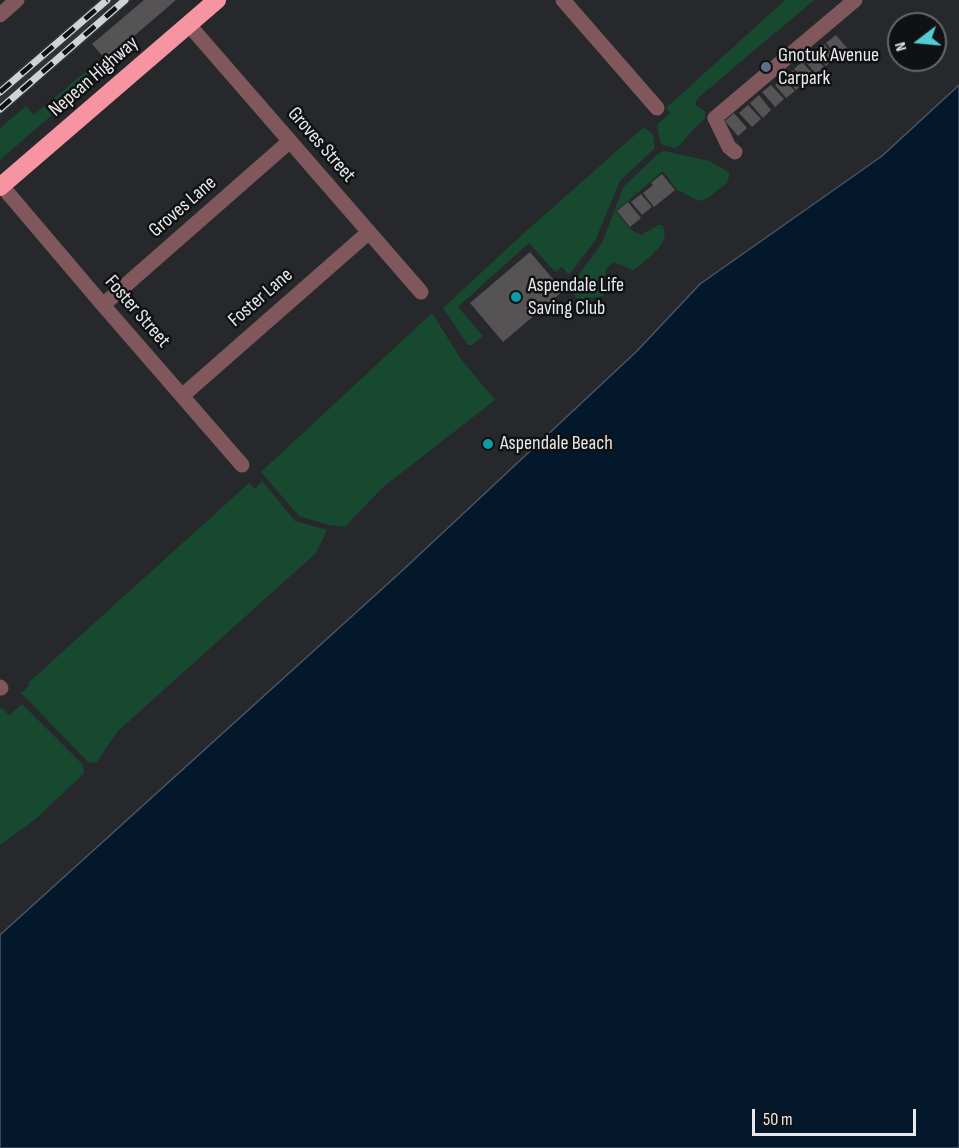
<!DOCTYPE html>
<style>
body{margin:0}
#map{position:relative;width:959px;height:1148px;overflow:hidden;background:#27282b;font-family:"Sofia Sans Condensed",sans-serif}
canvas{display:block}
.north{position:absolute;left:887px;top:12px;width:60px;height:60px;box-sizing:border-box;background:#101112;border:2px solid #666768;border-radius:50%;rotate:254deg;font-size:16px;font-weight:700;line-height:24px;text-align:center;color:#e7e9ea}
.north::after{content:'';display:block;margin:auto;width:21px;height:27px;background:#52ccd0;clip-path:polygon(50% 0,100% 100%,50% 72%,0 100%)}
.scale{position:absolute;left:752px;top:1109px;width:164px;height:27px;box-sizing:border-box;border:3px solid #e7e9ea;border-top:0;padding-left:8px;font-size:18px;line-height:21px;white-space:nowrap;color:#e7e9ea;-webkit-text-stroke:4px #101112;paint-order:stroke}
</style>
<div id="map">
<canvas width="959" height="1148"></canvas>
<div class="north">N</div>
<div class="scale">50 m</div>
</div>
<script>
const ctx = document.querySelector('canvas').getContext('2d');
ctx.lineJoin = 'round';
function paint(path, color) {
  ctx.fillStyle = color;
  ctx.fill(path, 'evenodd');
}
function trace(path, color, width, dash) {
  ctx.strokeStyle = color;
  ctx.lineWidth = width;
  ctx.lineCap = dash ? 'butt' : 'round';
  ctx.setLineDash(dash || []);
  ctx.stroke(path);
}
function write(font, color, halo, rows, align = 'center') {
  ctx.font = font + ' "Sofia Sans Condensed",sans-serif';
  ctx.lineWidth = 5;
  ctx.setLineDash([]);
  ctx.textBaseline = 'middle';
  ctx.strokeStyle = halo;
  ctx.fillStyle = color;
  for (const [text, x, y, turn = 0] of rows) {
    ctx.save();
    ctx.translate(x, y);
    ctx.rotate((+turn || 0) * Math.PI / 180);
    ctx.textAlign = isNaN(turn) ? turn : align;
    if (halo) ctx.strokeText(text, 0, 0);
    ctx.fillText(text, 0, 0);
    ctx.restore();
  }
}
const built = new Path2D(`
 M99 0H133L0 116V85Z`);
const green = new Path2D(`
 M785 0H814L698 98 695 105 705 111V118L693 130 680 145 675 148 663 145 660 142 657 125 670 113 666 108Z
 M85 72 92 80 0 160V128L26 106 34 115Z
 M644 127 653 135 655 148 620 181 595 241 569 275 562 267 555 272 529 243 458 307 483 336 472 345H468L443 308 525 232Z
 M664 151 710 161 730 173 727 183 708 198 699 201 677 190 663 171 616 211 631 230 641 235 658 225H662C673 242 647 258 637 268L632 270 614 262 606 269 604 296 578 300 569 288 602 243 624 186 658 154Z
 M432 313 461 359 495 400 382 488 345 527 329 525 299 516 261 472Z
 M262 481 295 521 327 530 316 553 118 731 96 763 88 762 21 693 29 686 28 683 249 483 255 489Z
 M22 704 83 765 84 773 37 818 0 845V709L2 708 9 715Z`);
const water = new Path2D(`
 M959 85V1148H0V935L404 569 637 351 700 284 882 156Z`);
const building = new Path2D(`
 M144 0H176L106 60 92 44Z
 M836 35 847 48 837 56 826 43Z
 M824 44 835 57 826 66 814 52Z
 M813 54 824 67 816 74 805 61Z
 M802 62 814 75 806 82 794 69Z
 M793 70 804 83 796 90 785 77Z
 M783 78 795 91 786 98 775 85Z
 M771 85 784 99 775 107 762 92Z
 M759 95 771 110 763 118 750 103Z
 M748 105 761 119 752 127 739 113Z
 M734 113 747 128 738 136 725 121Z
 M662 174 675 190 654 207 643 193 653 185 651 183Z
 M641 194 652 207 642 215 631 202Z
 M628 202 641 218 630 227 617 211Z
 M530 252 563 291 503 342 470 303Z`);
const minor = new Path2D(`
 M563 0 657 108
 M0 15 17 0
 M189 25 421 292
 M735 152 729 147 715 118 855 0
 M2 186 103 305 242 465
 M103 305 290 141
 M182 396 369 232
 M0 687 1 688`);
const highway = new Path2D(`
 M0 187 217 0`);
const rail = new Path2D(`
 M0 92 107 0
 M0 109 125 0`);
const markers = [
 [766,67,6,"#5c6f8a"],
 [516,297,6,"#0f9aa8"],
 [488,444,6,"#0f9aa8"]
];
const poiNames = [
 ["Gnotuk Avenue",778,56],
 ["Carpark",778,79],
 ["Aspendale Life",528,286],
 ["Saving Club",528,309],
 ["Aspendale Beach",500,444]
];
const streetNames = [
 ["Nepean Highway",94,77,-41],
 ["Groves Street",321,145,49],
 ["Groves Lane",183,207,-41],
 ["Foster Lane",261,298,-41],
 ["Foster Street",137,312,49]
];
paint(built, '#2d333a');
paint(green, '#164930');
paint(water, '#04182c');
trace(water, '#485765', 1.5);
paint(building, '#565355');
trace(minor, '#7f575c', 15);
trace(highway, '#f794a2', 18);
trace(rail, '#d0d2d3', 7);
trace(rail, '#101112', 4.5, [14]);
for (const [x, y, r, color] of markers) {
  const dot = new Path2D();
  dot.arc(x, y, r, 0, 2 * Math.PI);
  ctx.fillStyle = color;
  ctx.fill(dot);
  trace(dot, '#101112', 2);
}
write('20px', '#e7e9ea', '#101112', poiNames, 'left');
write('20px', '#e7e9ea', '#101112', streetNames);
</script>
